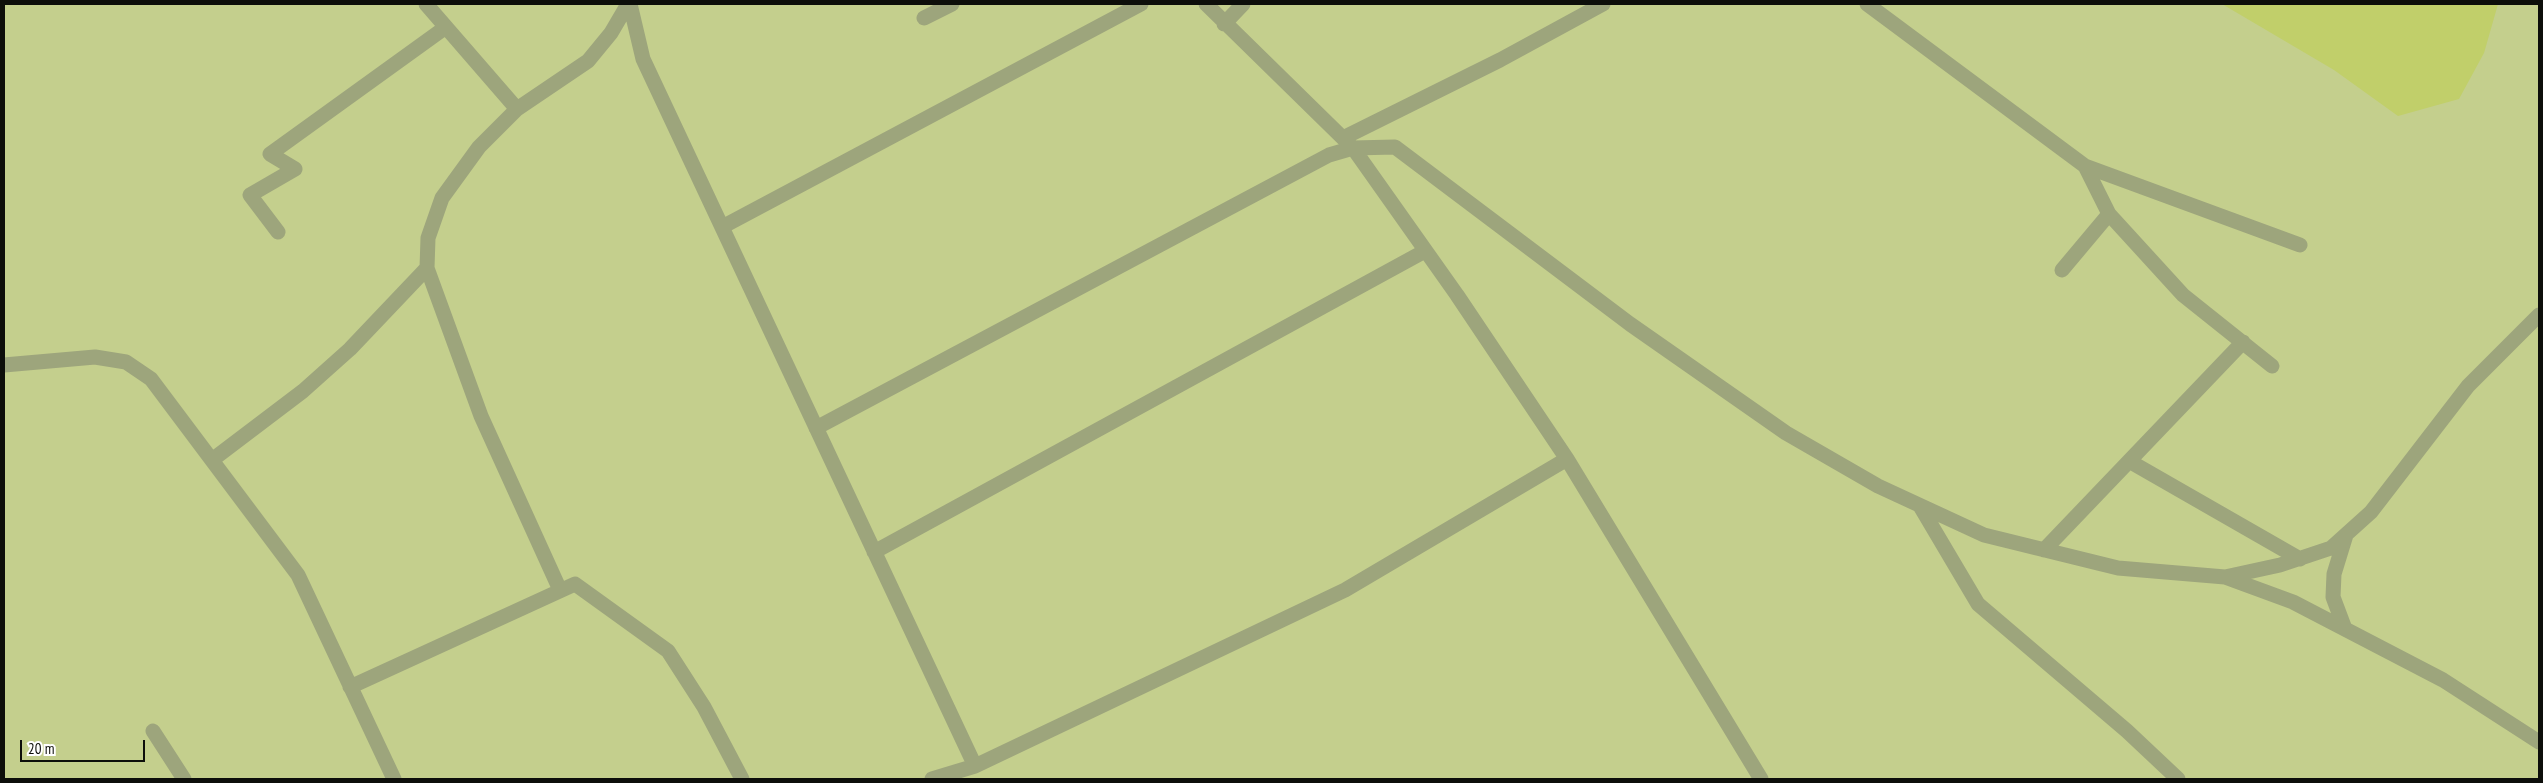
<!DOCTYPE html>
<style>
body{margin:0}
#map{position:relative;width:2543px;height:783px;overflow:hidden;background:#e7e9de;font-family:"PT Sans Narrow",sans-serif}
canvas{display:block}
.frame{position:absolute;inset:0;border:5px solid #0d0e0a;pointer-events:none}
.scale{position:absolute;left:20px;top:740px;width:125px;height:22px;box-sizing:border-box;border:2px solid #0d0e0a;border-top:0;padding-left:6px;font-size:15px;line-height:18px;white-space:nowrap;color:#0d0e0a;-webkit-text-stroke:4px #fff;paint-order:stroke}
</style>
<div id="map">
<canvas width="2543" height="783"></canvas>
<div class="frame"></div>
<div class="scale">20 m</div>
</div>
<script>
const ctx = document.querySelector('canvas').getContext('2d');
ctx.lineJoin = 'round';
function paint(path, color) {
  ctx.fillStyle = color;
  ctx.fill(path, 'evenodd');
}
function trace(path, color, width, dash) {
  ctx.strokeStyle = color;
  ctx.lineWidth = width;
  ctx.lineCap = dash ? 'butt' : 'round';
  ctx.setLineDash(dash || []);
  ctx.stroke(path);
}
const green = new Path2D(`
 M4 4H2539V779H4Z`);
const water = new Path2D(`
 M2222 4H2498L2484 53 2459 99 2398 116 2334 70Z`);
const minor = new Path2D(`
 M426 4 517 109
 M630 4 643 59 975 766
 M1206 4 1353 148 1457 295 1567 459 1761 779
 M1867 4 2085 166 2300 245
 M924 18 952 4
 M1224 24 1243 4
 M1343 138 1500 60 1603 4
 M2109 214 2183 295 2272 366
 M722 227 1141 4
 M278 232 250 195 295 169 270 154 446 27
 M2062 270 2109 214 2085 166
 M4 365 95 357 126 362 151 379 298 575 394 779
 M816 428 1329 155 1353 148 1395 147 1630 324 1786 433 1878 486 1984 535 2118 568 2225 577 2280 565 2331 548 2371 512 2468 386 2539 315
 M212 460 303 391 350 349 427 268
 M2129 461 2300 559
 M1920 506 1978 604 2127 731 2178 779
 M2044 550 2243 342
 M874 552 1425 251
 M2225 577 2293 602 2443 680 2539 742
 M560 590 481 416 427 268 428 238 442 198 479 147 517 109 588 61 611 33 628 4
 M2345 629 2333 597 2334 574 2346 535
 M350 687 575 584 668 651 704 707 742 779
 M153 731 184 779
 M932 779 975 766 1345 590 1567 459`);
paint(green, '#c4cf8d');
paint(water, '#c1cf6a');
trace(minor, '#9da57c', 15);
</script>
